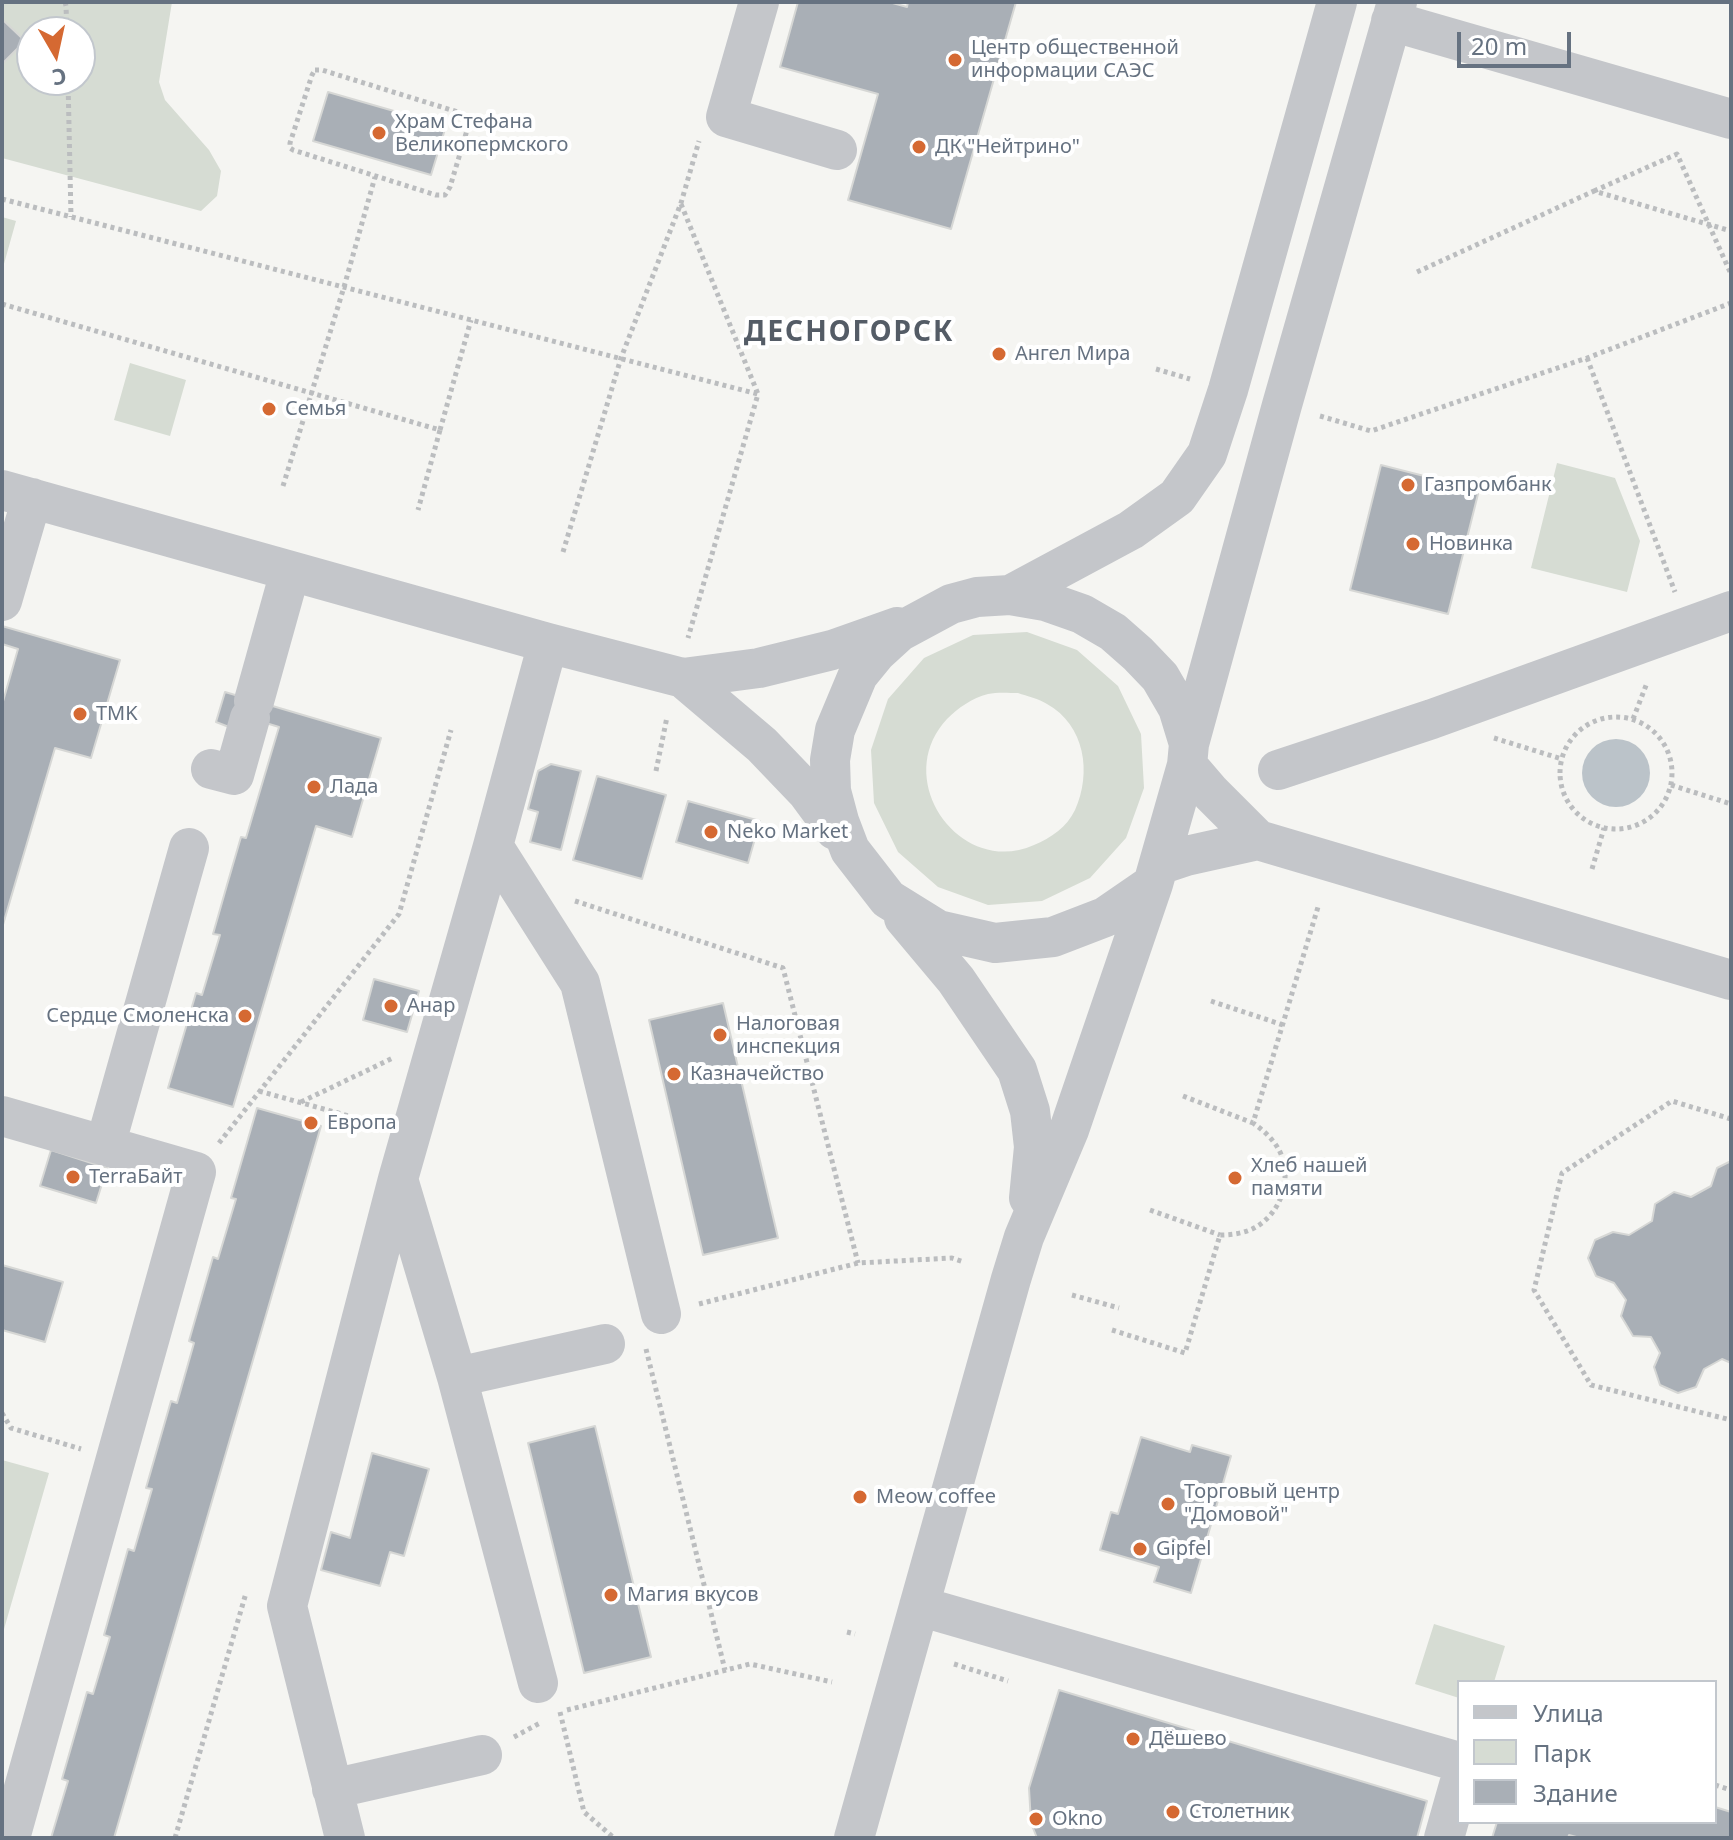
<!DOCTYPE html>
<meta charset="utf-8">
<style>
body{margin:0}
#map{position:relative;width:1733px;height:1840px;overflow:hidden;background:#f5f5f2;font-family:"Noto Sans",sans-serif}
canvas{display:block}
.frame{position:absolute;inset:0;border:4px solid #667281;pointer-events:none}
.legend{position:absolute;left:1457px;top:1680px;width:260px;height:144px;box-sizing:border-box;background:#fff;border:2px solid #c2c7cd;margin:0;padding:10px 14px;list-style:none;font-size:24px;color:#667281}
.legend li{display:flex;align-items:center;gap:16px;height:40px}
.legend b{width:40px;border:2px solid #c2c7cd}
.north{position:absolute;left:16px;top:16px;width:80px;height:80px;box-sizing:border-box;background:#fff;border:2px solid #c2c7cd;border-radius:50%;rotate:171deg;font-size:22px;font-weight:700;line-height:32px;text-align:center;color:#667281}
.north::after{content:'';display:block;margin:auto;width:28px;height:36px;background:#d56932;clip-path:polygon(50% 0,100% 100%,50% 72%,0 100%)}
.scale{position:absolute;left:1457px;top:32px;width:114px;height:36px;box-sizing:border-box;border:4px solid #667281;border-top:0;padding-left:10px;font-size:24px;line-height:28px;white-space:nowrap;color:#667281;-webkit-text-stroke:6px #fff;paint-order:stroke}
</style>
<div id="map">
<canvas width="1733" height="1840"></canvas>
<div class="frame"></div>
<ul class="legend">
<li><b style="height:10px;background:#c4c6ca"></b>Улица</li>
<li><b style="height:22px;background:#d6dcd3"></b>Парк</li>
<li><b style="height:22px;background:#a9afb6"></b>Здание</li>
</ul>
<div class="north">С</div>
<div class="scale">20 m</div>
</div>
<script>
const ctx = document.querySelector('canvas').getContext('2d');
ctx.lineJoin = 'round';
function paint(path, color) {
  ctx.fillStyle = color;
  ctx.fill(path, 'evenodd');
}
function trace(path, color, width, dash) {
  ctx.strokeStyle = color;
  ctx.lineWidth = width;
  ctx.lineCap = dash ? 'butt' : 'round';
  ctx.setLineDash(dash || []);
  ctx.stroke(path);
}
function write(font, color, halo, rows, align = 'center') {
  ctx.font = font + ' "Noto Sans",sans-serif';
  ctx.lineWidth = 8;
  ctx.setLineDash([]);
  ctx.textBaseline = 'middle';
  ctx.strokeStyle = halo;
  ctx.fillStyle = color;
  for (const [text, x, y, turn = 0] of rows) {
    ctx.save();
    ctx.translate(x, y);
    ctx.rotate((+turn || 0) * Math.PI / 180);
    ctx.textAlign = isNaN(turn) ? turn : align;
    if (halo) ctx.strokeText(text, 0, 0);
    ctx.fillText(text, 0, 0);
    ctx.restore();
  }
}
const green = new Path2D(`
 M2 2H172L159 82 165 100 209 150 221 171 217 196 201 211 2 158ZM32 32H80V80H32Z
 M2 217 16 221 2 271Z
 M130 363 186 380 170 436 114 420Z
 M1557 463 1615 478 1640 541 1627 592 1531 568Z
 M1027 632 1077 650 1118 686 1141 734 1144 788 1126 838 1090 878 1042 901 988 905 938 887 898 852 874 803 871 750 888 699 924 658 973 635ZM1018 693C1027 696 1039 699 1047 704 1085 725 1092 773 1075 810 1067 827 1051 838 1034 845 961 878 890 780 947 719 958 708 972 698 988 694 997 692 1009 693 1018 693Z
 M2 1460 49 1473 2 1636Z
 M1434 1624 1505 1646 1494 1682H1459V1698L1415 1684Z`);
const water = new Path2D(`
 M1582 773a34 34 0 1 1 68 0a34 34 0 1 1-68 0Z`);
const building = new Path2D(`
 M798 2H889L907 7 908 2H1016L951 229 848 200 878 94 780 67Z
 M2 19 25 41 2 64Z
 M328 92 446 126 431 175 313 141Z
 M1381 465 1479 490 1448 614 1350 590Z
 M2 626 120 660 91 758 55 748 2 928V705L18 649 2 644Z
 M225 692 381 738 352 837 316 826 233 1107 168 1088 196 993 202 995 220 935 213 934 227 885 241 837 246 838 279 727 233 713 229 727 216 722Z
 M551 764 581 771 561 850 530 842 538 812 528 809 538 771Z
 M597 776 666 795 642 879 573 860Z
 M688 801 760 821 748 863 676 842Z
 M374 979 419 991 407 1032 363 1020Z
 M723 1003 778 1238 703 1255 649 1020Z
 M257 1108 321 1126 114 1838H51L68 1781 62 1779 87 1692 93 1694 110 1637 104 1635 128 1549 134 1551 152 1489 146 1488 171 1401 177 1403 194 1343 189 1341 213 1257 218 1259 236 1199 231 1198Z
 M51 1150 107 1168 96 1203 40 1186Z
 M1731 1161V1363L1722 1359 1704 1369 1696 1387 1678 1393 1660 1385 1654 1367 1660 1353 1651 1337 1633 1336 1621 1316 1626 1300 1614 1283 1596 1276 1588 1258 1595 1240 1613 1232 1629 1235 1652 1221 1655 1204 1674 1192 1691 1197 1711 1186 1717 1168Z
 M2 1265 63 1282 45 1342 2 1330Z
 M595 1426 651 1657 584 1673 528 1443Z
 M1141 1437 1190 1452 1192 1445 1231 1456 1191 1593 1154 1582 1159 1567 1100 1550 1111 1512 1118 1514Z
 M372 1453 429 1469 404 1556 390 1552 380 1586 321 1570 331 1532 350 1538Z
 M1059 1690 1427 1801 1417 1838H1037L1031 1823 1029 1788Z
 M1715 1807 1731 1812V1838H1580L1569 1835 1568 1838H1492L1497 1822H1715Z`);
const path = new Path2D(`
 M65 2 66 6 67 32
 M315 70H322L461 113 468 118V127L450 187 445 195H436L293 150 290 148V143L312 75Z
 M68 80 71 217
 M1594 191 1677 154 1731 274
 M2 199 758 394 688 638
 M681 204 758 394
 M1417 272 1594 191 1731 231
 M2 304 440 430 418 510
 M1587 358 1675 592
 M1156 369 1190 379
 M1320 416 1371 431 1587 358 1731 303
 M440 430 471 320
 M283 486 344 287 375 177
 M563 552 621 358 681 203 699 141
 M1560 773a56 56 0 1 1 112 0a56 56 0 1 1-112 0Z
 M1633 719 1647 683
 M1494 738 1562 759
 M656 771 667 717
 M1671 785 1731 804
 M1592 869 1604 828
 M575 901 783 968 858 1263
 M1211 1001 1283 1025
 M259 1091 374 1123
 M1183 1096 1253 1123
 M301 1102 393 1058
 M1731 1119 1672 1101 1562 1173 1534 1290 1591 1385 1731 1420
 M219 1143 399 914 451 730
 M1150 1210 1220 1235
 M1072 1295 1119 1308
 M699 1304 858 1263 952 1258 964 1262
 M1112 1330 1185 1353 1220 1235C1232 1235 1246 1233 1256 1227 1282 1212 1293 1176 1279 1150 1273 1139 1263 1130 1253 1123L1318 907
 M646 1349 725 1670
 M2 1413 11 1428 81 1449
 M847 1632 855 1634
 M954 1664 1008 1681
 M567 1710 750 1664 832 1682
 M560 1712 584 1812 614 1838
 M514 1737 540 1723
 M1715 1785 1731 1790
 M175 1838 246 1593`);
const minor = new Path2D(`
 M759 2 726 117 837 150
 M1391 21 1731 119
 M2 490 548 643 683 678 759 668 832 650 897 627
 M1010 595 1045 601 1082 614 1113 632 1138 654 1160 677 1178 708 1189 744 1187 765 1153 884 1105 917 1053 937 995 943 938 930 888 899 850 850 839 821 831 791 830 760 835 730 858 675 876 653 899 632 951 604 977 597Z
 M1010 595 1131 530 1177 497 1207 454 1228 390 1337 2
 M2 601 32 498
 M683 678 762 745 807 792 835 830
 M254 701 290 572
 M1189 744 1282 405 1397 2
 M1187 765 1211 793 1258 840 1731 980
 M211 769 234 775 250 718
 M1278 770 1432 719 1731 611
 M493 846 580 983 661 1314
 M1159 865 1186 856 1258 840
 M904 918 956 980 1017 1070 1030 1111 1034 1147 1029 1198
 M2 1116 196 1172 10 1838
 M105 1146 189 848
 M398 1179 457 1377 538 1683
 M457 1377 605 1344
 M919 1606 1459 1762
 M332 1789 482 1755
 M345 1838 287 1606 398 1179 493 846 548 643
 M854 1838 1011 1279 1024 1237 1069 1130 1153 884
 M1444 1838 1459 1785`);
const markers = [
 [955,60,8,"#d56932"],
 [379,133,8,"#d56932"],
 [919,147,8,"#d56932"],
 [999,354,8,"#d56932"],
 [269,409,8,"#d56932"],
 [1408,485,8,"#d56932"],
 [1413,544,8,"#d56932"],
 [80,714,8,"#d56932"],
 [314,787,8,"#d56932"],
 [711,832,8,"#d56932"],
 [391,1006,8,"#d56932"],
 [245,1016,8,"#d56932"],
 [720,1035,8,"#d56932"],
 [674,1074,8,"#d56932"],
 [311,1123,8,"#d56932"],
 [73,1177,8,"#d56932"],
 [1235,1178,8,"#d56932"],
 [860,1497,8,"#d56932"],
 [1168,1504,8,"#d56932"],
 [1140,1549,8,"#d56932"],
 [611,1595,8,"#d56932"],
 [1133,1739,8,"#d56932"],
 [1173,1812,8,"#d56932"],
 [1036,1819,8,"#d56932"]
];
const poiNames = [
 ["Центр общественной",971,48],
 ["информации САЭС",971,71],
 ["Храм Стефана",395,122],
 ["Великопермского",395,145],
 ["ДК \"Нейтрино\"",935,147],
 ["Ангел Мира",1015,354],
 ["Семья",285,409],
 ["Газпромбанк",1424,485],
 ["Новинка",1429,544],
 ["TMK",96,714],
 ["Лада",330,787],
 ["Neko Market",727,832],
 ["Анар",407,1006],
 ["Сердце Смоленска",229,1016,"right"],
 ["Налоговая",736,1024],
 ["инспекция",736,1047],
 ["Казначейство",690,1074],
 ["Европа",327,1123],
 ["Хлеб нашей",1251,1166],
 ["памяти",1251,1189],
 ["TerraБайт",89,1177],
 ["Торговый центр",1184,1492],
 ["\"Домовой\"",1184,1515],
 ["Meow coffee",876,1497],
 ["Gipfel",1156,1549],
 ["Магия вкусов",627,1595],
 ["Дёшево",1149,1739],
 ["Столетник",1189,1812],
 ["Okno",1052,1819]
];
const districtNames = [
 ["ДЕСНОГОРСК",849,333]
];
paint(green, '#d6dcd3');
paint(water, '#bbc3c9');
paint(building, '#a9afb6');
trace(building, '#d6d7d5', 2);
trace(path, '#bbbdbf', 5, [4, 4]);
trace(minor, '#c4c6ca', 40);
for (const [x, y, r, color] of markers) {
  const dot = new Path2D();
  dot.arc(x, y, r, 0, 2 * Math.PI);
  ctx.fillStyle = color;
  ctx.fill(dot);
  trace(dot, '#fff', 3);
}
write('20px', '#667281', '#fff', poiNames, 'left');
ctx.letterSpacing = '2px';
write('bold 28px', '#545c66', '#fff', districtNames);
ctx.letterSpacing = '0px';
</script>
